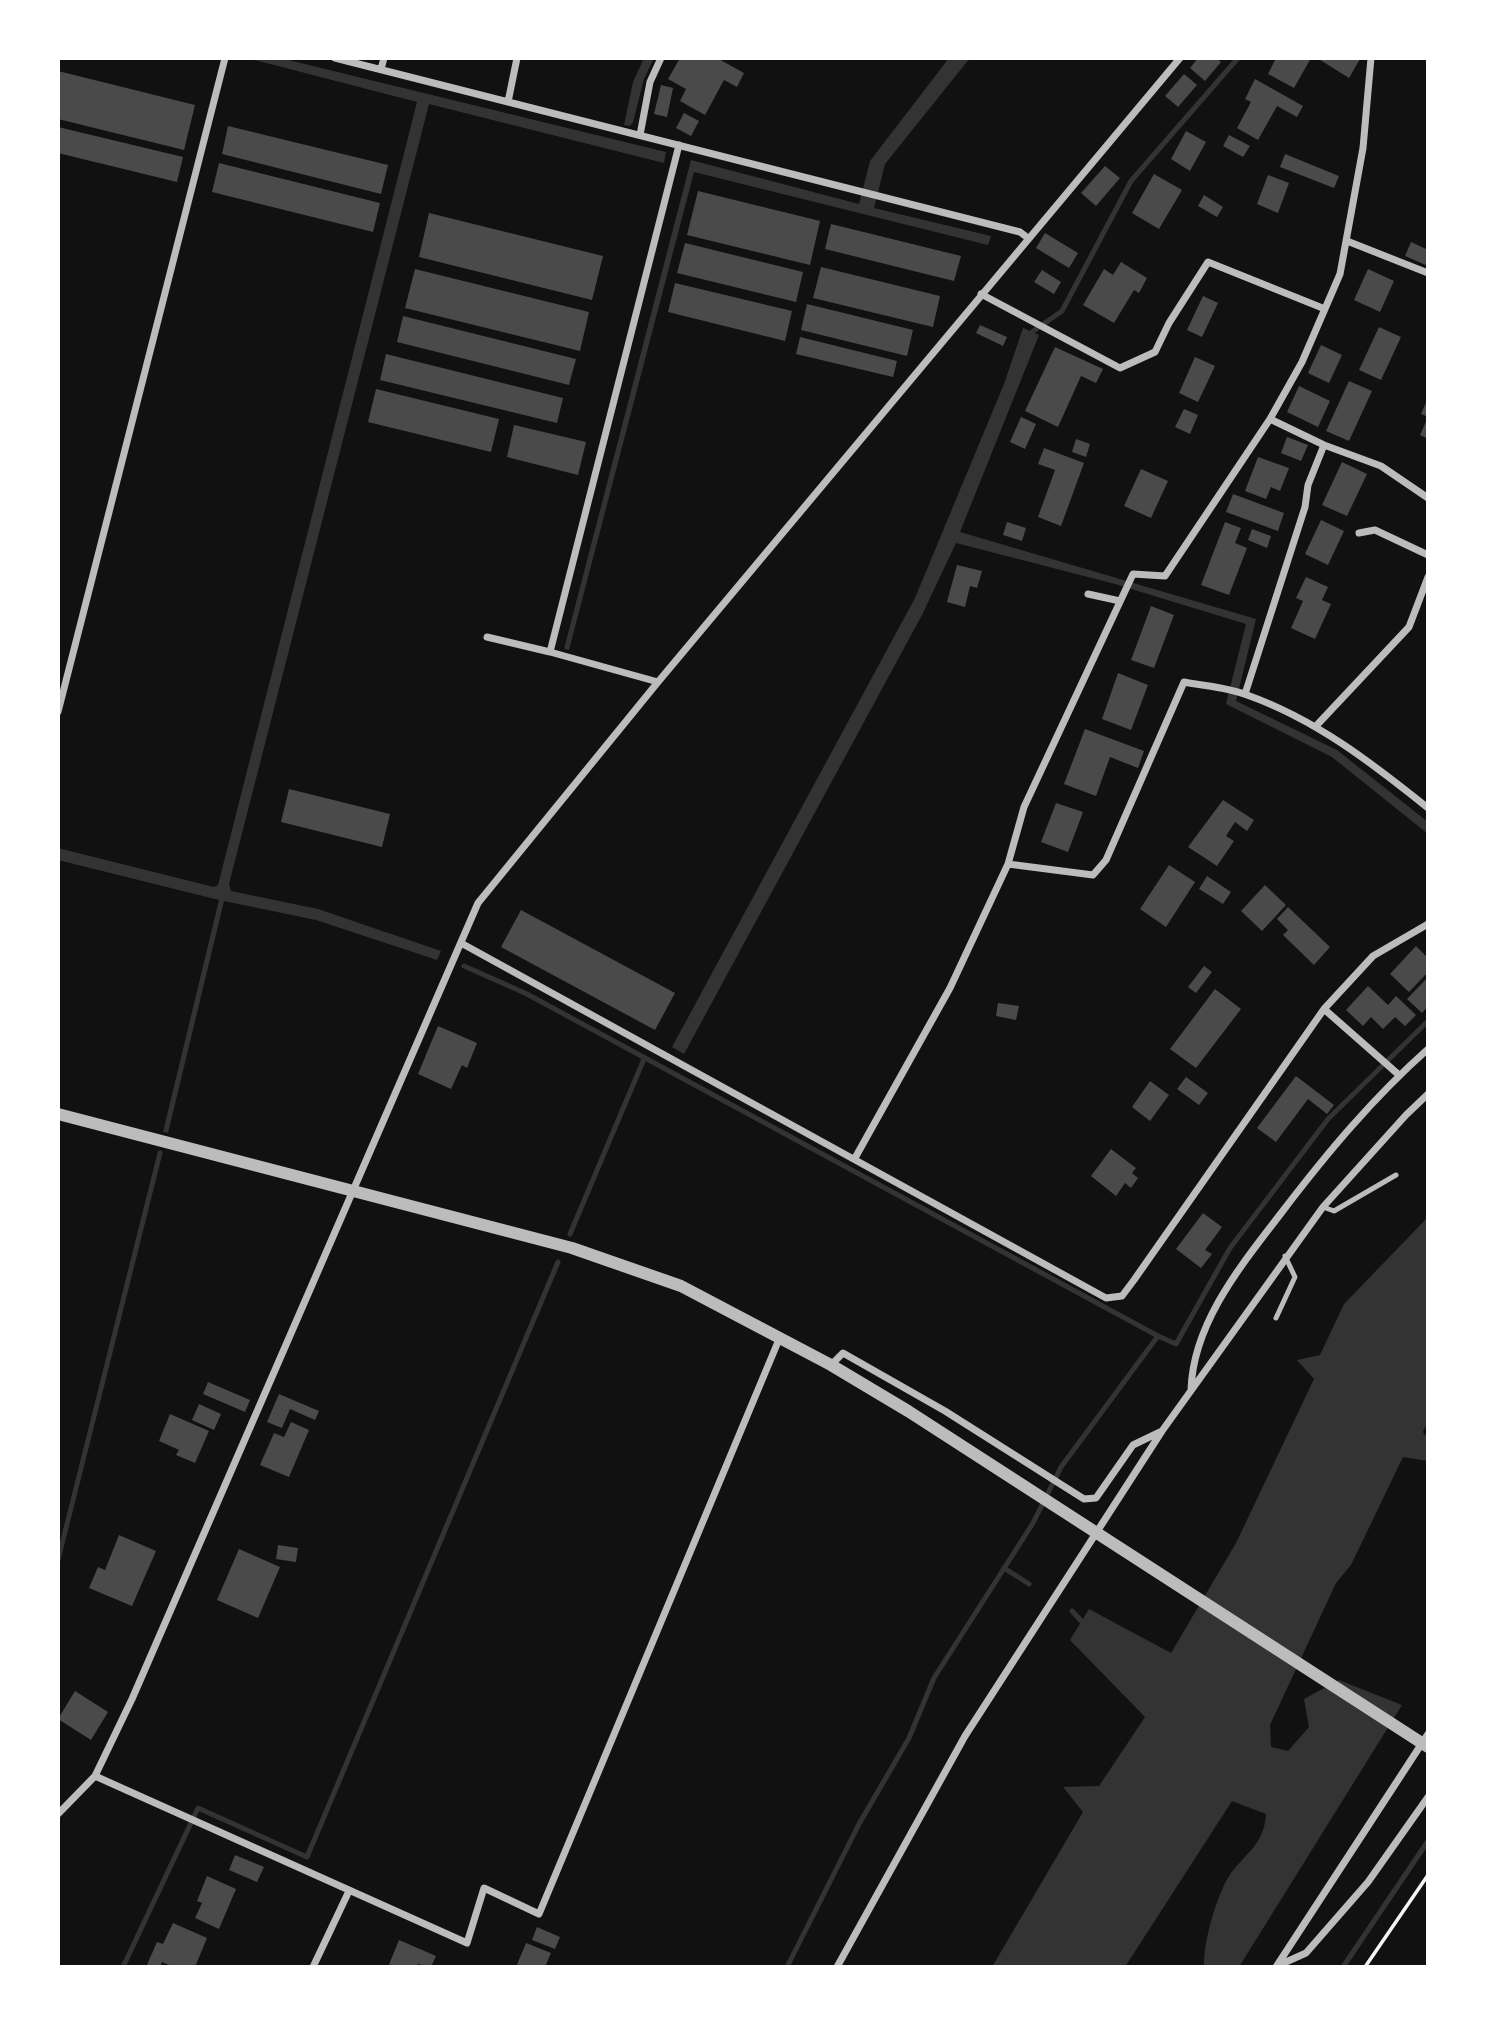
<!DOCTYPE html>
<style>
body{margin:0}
#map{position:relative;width:1486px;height:2025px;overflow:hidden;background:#111;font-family:"Source Sans 3",sans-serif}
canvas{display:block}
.frame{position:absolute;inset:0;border:60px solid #fff;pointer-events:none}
</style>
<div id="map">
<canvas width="1486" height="2025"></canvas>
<div class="frame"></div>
</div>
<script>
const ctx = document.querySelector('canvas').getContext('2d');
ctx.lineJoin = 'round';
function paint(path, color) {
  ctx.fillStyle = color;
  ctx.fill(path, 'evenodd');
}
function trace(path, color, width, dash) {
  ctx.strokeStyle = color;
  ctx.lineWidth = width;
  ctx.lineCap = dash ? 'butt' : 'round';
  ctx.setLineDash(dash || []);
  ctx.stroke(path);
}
const water = new Path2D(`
 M247 58H280L666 152 664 163 429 104 229 884 231 891 318 909 441 951 437 960 316 920 224 901 168 1133 163 1132 219 900 58 860V848L214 887 218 885 417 102Z
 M644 58H654L644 79 633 122 630 126 624 125 633 82Z
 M949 58H970L885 164 874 208 991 236 988 245 694 172 569 650 564 649 691 160 859 204 870 161Z
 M1023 328 1039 335 960 532 1256 619 1236 701 1337 750 1428 822V834L1332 757 1226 704 1246 624 1115 584 956 543 922 615 684 1054 672 1047 915 598 1004 384Z
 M1428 1217V1421L1423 1432 1428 1439V1461L1403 1457 1351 1565 1336 1583 1270 1725 1271 1747 1288 1751 1309 1727 1304 1699 1339 1680 1402 1705 1239 1967H1204C1203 1943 1217 1893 1231 1873 1248 1851 1264 1844 1266 1814L1232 1801 1125 1967H992L1083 1812 1063 1787 1099 1786 1145 1717 1070 1640 1089 1609 1171 1653 1236 1543 1314 1379 1297 1360 1320 1355 1344 1304Z`);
const stream = new Path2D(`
 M1030 336 1032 332 1062 311 1131 181 1238 58
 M464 966 527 994 1158 1336
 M570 1234 644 1059
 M58 1560 160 1153
 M1004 1568 1029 1584
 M1072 1611 1084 1624
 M123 1967 198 1808 307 1857 558 1262
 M787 1967 859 1824 909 1738 934 1678 1033 1523 1061 1467 1158 1336 1176 1344 1230 1248 1328 1119 1428 1021
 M1343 1967 1428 1841`);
const building = new Path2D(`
 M680 58H717L744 73 737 87 724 80 705 115 680 101 686 89 668 79Z
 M1198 58H1216L1221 62 1205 81 1190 68Z
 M1276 58H1311L1294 88 1268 74Z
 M1317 58H1358L1360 59 1349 78Z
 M58 71 195 105 184 150 58 119Z
 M1184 74 1197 85 1178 107 1165 96Z
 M1255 79 1303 106 1297 117 1277 106 1258 140 1237 128 1251 102 1245 99Z
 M661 85 673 88 667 117 654 114Z
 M684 113 699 121 691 136 676 128Z
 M228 126 388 165 381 194 222 154Z
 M58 127 183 157 177 182 58 153Z
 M1186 131 1206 142 1190 171 1171 159Z
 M1229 135 1250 146 1243 157 1223 146Z
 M1285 154 1339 176 1334 188 1280 167Z
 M219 163 380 203 373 232 212 192Z
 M1105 166 1120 178 1096 206 1081 193Z
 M1154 174 1182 190 1159 229 1132 213Z
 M1268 175 1289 183 1278 213 1257 204Z
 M698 191 820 221 810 265 687 235Z
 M1204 195 1223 207 1217 217 1198 206Z
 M429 213 603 256 592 300 419 257Z
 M831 224 961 256 954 281 825 249Z
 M1045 233 1078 253 1069 268 1036 248Z
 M1411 242 1426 249 1428 243V266L1405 256Z
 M685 243 803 272 796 302 677 273Z
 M1121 262 1147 278 1139 293 1134 290 1114 323 1083 305 1104 269 1113 275Z
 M821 267 940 296 933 327 813 298Z
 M415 269 589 312 580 351 405 308Z
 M1368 269 1394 281 1380 312 1354 300Z
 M1042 270 1061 282 1054 294 1034 282Z
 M675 283 792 311 785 341 668 312Z
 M1203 296 1218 303 1202 337 1187 330Z
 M807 304 913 330 907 356 801 330Z
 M403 316 576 359 569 385 397 342Z
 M980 325 1007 337 1003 346 976 333Z
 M1379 327 1401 337 1381 380 1359 370Z
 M800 337 897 361 893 377 796 354Z
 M1321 345 1342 355 1329 383 1308 373Z
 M1055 347 1103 369 1096 383 1081 376 1058 427 1025 411Z
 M386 354 563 398 557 423 380 380Z
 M1195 357 1215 366 1198 402 1179 393Z
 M1349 381 1372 391 1349 441 1326 431Z
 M1299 386 1330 401 1318 427 1287 412Z
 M376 389 499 419 491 452 368 422Z
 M1428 398V439L1420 435 1428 417 1421 414Z
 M1184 409 1198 415 1190 434 1175 427Z
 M1021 417 1036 424 1025 449 1010 442Z
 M514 425 586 442 578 475 507 457Z
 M1287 437 1308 445 1301 461 1281 453Z
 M1076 439 1090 444 1086 457 1072 452Z
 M1044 448 1084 463 1061 526 1038 517 1055 470 1038 464Z
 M1258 457 1289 468 1280 491 1271 487 1266 499 1245 491Z
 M1342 462 1367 474 1347 516 1322 505Z
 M1141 469 1168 481 1151 518 1124 506Z
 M1233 494 1284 513 1278 531 1226 512Z
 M1321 520 1344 531 1328 565 1305 554Z
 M1007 522 1026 528 1022 541 1003 535Z
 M1225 522 1241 528 1235 543 1247 548 1229 595 1201 585Z
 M1252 529 1271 536 1267 548 1248 540Z
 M957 565 982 571 977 588 970 586 965 607 947 602Z
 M1306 577 1328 587 1322 600 1331 604 1315 639 1291 628 1303 601 1296 598Z
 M1151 606 1174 615 1154 668 1131 660Z
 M1118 673 1148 685 1131 730 1102 719Z
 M1085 729 1144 751 1138 768 1110 757 1096 796 1064 784Z
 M289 789 390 814 382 847 281 822Z
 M1223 800 1254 820 1247 831 1235 822 1226 836 1234 841 1217 866 1188 847Z
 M1056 803 1083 812 1068 852 1041 842Z
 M1169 865 1195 882 1166 927 1140 909Z
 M1207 876 1231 892 1223 904 1199 889Z
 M1265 885 1286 905 1262 931 1241 911Z
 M1288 907 1330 947 1314 965 1283 935 1288 930 1277 919Z
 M521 910 675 993 655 1030 501 947Z
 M1416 946 1428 958V972L1409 992 1390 974Z
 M1204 966 1212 972 1196 993 1188 987Z
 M1428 977V1006L1422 1013 1407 999Z
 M1368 986 1388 1005 1396 996 1416 1015 1405 1026 1395 1017 1383 1029 1371 1017 1363 1026 1346 1010Z
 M1215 989 1241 1009 1196 1068 1170 1049Z
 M998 1003 1019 1006 1016 1020 996 1016Z
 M438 1026 477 1043 467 1068 462 1065 451 1089 418 1074Z
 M1296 1076 1334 1105 1327 1114 1308 1099 1276 1142 1257 1128Z
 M1186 1077 1208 1093 1199 1105 1177 1089Z
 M1150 1081 1169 1095 1150 1121 1132 1107Z
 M1111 1149 1136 1168 1132 1173 1138 1178 1131 1188 1125 1183 1116 1196 1091 1176Z
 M1203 1213 1222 1227 1205 1250 1212 1254 1201 1268 1176 1249Z
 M208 1382 250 1400 245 1412 203 1394Z
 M279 1394 319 1411 315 1420 290 1409 282 1428 267 1422Z
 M199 1404 221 1414 214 1430 192 1420Z
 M170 1414 209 1431 195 1463 176 1455 179 1450 159 1441Z
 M291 1422 309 1430 289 1477 260 1465 274 1433 284 1437Z
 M119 1535 156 1551 132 1606 89 1588 98 1567 105 1570Z
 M278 1545 298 1548 296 1562 276 1559Z
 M239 1549 280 1567 258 1618 217 1600Z
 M75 1691 108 1712 91 1740 58 1719Z
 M235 1855 264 1867 257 1882 229 1870Z
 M207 1876 236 1889 219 1929 195 1918 202 1903 197 1901Z
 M173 1923 207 1938 195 1967H174L162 1962 160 1967H146L157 1942 163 1944Z
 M537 1927 560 1937 555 1949 532 1940Z
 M399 1940 436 1956 431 1967 418 1964 416 1967H388Z
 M526 1943 551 1953 545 1967H516Z`);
const path = new Path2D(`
 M1365 1967 1428 1875`);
const service = new Path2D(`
 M1323 1207 1334 1211 1396 1175
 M1276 1318 1295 1277 1285 1256`);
const minor = new Path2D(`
 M335 58 1020 232 1028 238
 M381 69 384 58
 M508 102 517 58
 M640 135 650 82 661 58
 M1347 241 1428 273
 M981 294 1120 368 1155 352 1169 323 1208 262 1325 309
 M1270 419 1324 445 1381 466 1428 498
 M1359 533 1375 530 1428 555
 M1088 594 1120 601
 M487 637 550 652
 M658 682 550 652 679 145
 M1245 694 1305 507 1308 485 1324 445
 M58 712 225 58
 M1316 726 1409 627 1428 577
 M1008 864 1093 875 1106 860 1184 682C1204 686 1227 687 1247 695 1315 719 1372 763 1428 808
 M461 943 1106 1298 1122 1296 1134 1280 1324 1009 1373 956 1428 924
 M1324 1009 1399 1075
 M855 1158 950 988 1008 864 1024 807 1133 574 1165 576 1270 419 1302 362 1340 274 1363 148 1371 58
 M831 1365 843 1353 945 1411 1084 1499 1096 1498 1133 1445 1160 1432
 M1191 1390C1193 1322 1243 1263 1282 1212 1327 1153 1373 1098 1428 1049
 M95 1776 467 1943 484 1888 539 1914 780 1337
 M58 1814 95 1776 132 1699 478 903 658 682 1180 58
 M1277 1966 1306 1953 1368 1882 1428 1797
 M313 1967 349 1891
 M837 1967 965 1736 1162 1431 1323 1207 1406 1115 1428 1094
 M1276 1967 1428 1734`);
const tertiary = new Path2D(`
 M58 1114 572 1248 681 1286 831 1365 908 1411 1428 1747`);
paint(water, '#333');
trace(stream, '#333', 5);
paint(building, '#4a4a4a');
trace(path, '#f5f5f5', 3.5);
trace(service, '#bcbcbc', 5);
trace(minor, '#bcbcbc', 7);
trace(tertiary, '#bcbcbc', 12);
</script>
